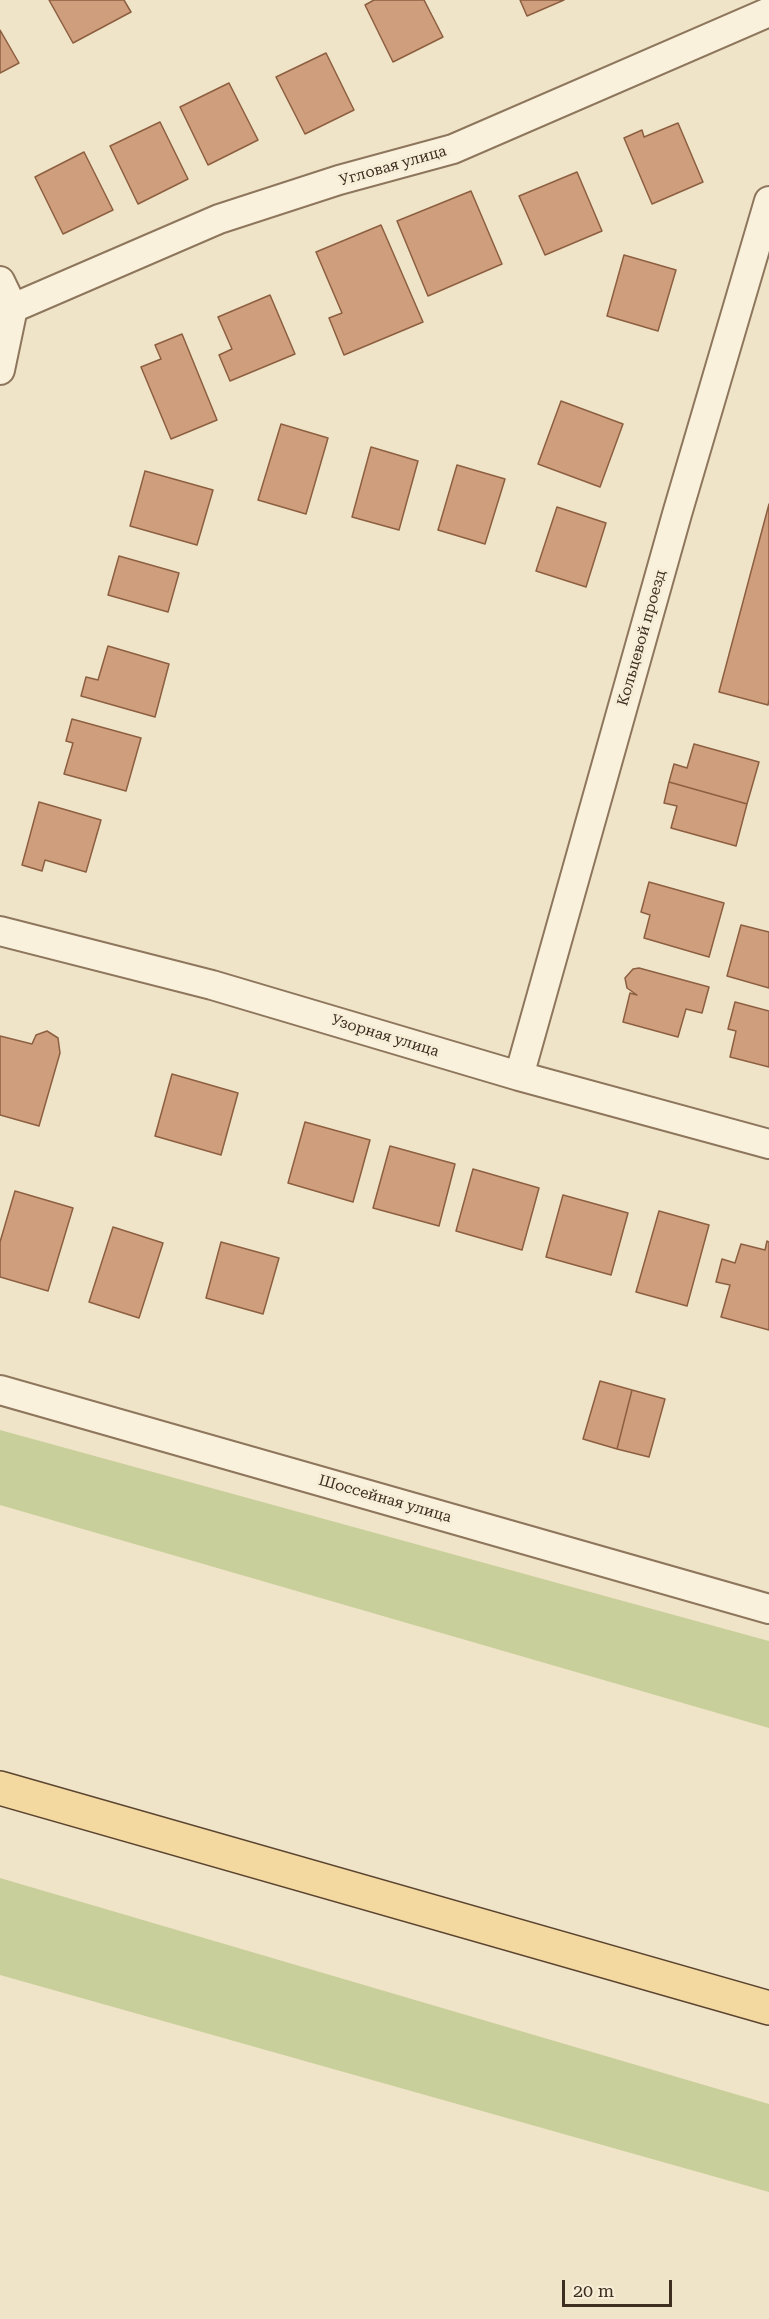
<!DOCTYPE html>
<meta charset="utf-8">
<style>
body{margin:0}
#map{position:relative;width:769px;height:2319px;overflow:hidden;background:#f0e4c8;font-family:"Roboto Serif",serif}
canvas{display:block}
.scale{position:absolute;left:562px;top:2280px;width:110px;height:27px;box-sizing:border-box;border:3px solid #3d2e20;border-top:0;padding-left:8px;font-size:18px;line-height:21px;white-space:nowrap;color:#3d2e20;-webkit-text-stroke:4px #f7eed8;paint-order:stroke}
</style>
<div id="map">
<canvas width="769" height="2319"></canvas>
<div class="scale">20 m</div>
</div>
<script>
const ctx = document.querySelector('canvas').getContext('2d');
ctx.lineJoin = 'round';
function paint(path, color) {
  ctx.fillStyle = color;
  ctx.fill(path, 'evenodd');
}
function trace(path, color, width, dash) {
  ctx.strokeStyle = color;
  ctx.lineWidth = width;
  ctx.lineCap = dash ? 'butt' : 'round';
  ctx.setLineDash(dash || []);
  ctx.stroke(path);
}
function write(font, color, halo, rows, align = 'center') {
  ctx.font = font + ' "Roboto Serif",serif';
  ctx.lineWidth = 6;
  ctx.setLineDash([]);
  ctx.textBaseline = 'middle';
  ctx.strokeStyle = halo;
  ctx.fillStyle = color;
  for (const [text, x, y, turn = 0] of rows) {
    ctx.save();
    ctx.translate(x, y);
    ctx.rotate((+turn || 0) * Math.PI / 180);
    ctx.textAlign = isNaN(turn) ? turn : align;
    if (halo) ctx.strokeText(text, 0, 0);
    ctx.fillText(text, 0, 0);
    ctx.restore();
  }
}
const green = new Path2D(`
 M0 1430 769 1641V1728L0 1505Z
 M0 1878 769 2104V2192L0 1975Z`);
const building = new Path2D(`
 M49 0H124L131 12 73 43Z
 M374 0H424L443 37 393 62 365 5Z
 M520 0H564L527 16Z
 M0 30 19 63 0 73Z
 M326 53 354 110 305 134 276 77Z
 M229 83 258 140 208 165 180 107Z
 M160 122 188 179 138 204 110 146Z
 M678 123 703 182 652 204 624 138 642 130 644 137Z
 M84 152 113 210 63 234 35 177Z
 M577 172 602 231 545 255 519 196Z
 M471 191 502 264 428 296 397 221Z
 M381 225 423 322 344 355 329 318 342 313 316 252Z
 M624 255 676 270 658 331 607 316Z
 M270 295 295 354 230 381 219 355 232 349 218 317Z
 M182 334 217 420 171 439 141 367 161 359 155 345Z
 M561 401 623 424 600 487 538 464Z
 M281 424 328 438 306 514 258 500Z
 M371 447 418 461 399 530 352 517Z
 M457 465 505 479 485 544 438 530Z
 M145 471 213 490 197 545 130 526Z
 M769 504V700L768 705 719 692Z
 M557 507 606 523 586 587 536 571Z
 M119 556 179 573 168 612 108 595Z
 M108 646 169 664 155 717 81 696 86 677 98 680Z
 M72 719 141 738 126 791 64 774 73 743 66 741Z
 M694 744 759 762 747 804 669 782 674 764 687 768Z
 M669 782 747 804 736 846 671 828 677 806 664 803Z
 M39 802 101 820 86 872 45 860 42 871 22 865Z
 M649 882 724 903 709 957 644 938 650 915 641 912Z
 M741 925 769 932V988L727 976Z
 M639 968 709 987 702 1013 686 1009 678 1037 623 1022 630 993 637 995 627 988 625 978 633 969Z
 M735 1002 769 1011V1067L730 1057 736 1031 728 1029Z
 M47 1031 58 1038 60 1053 39 1126 0 1115V1036L32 1044 36 1035Z
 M172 1074 238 1093 221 1155 155 1136Z
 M305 1122 370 1140 353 1202 288 1183Z
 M390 1146 455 1164 439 1226 373 1208Z
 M473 1169 539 1188 522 1250 456 1231Z
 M15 1191 73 1208 48 1291 0 1277V1242Z
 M563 1195 628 1213 611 1275 546 1257Z
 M659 1211 709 1225 687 1306 636 1292Z
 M113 1227 163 1243 139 1318 89 1302Z
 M767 1241 769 1242V1330L721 1317 730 1285 716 1282 722 1259 735 1263 741 1244 765 1250Z
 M221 1242 279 1258 263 1314 206 1298Z
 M600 1381 632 1390 617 1449 583 1439Z
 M632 1390 665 1399 649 1457 617 1449Z`);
const street = new Path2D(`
 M0 281 13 308 219 219 339 180 453 149 769 12
 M0 370 13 308
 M0 931 212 985 519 1076 769 1144
 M519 1076 677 514 769 201
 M0 1390 769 1609`);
const primary = new Path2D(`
 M0 1788 769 2008`);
const streetNames = [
 ["Угловая улица",393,166,-16],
 ["Кольцевой проезд",642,638,-74],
 ["Узорная улица",385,1036,17],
 ["Шоссейная улица",385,1499,16]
];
paint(green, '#c9cf9b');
paint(building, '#cf9f7d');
trace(building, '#8d5f41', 1.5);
trace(street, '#8d765c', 32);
trace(primary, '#5b4430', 36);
trace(street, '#faf1dc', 28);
trace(primary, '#f3d9a0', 33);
write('15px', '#3d2e20', '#f7eed8', streetNames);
</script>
